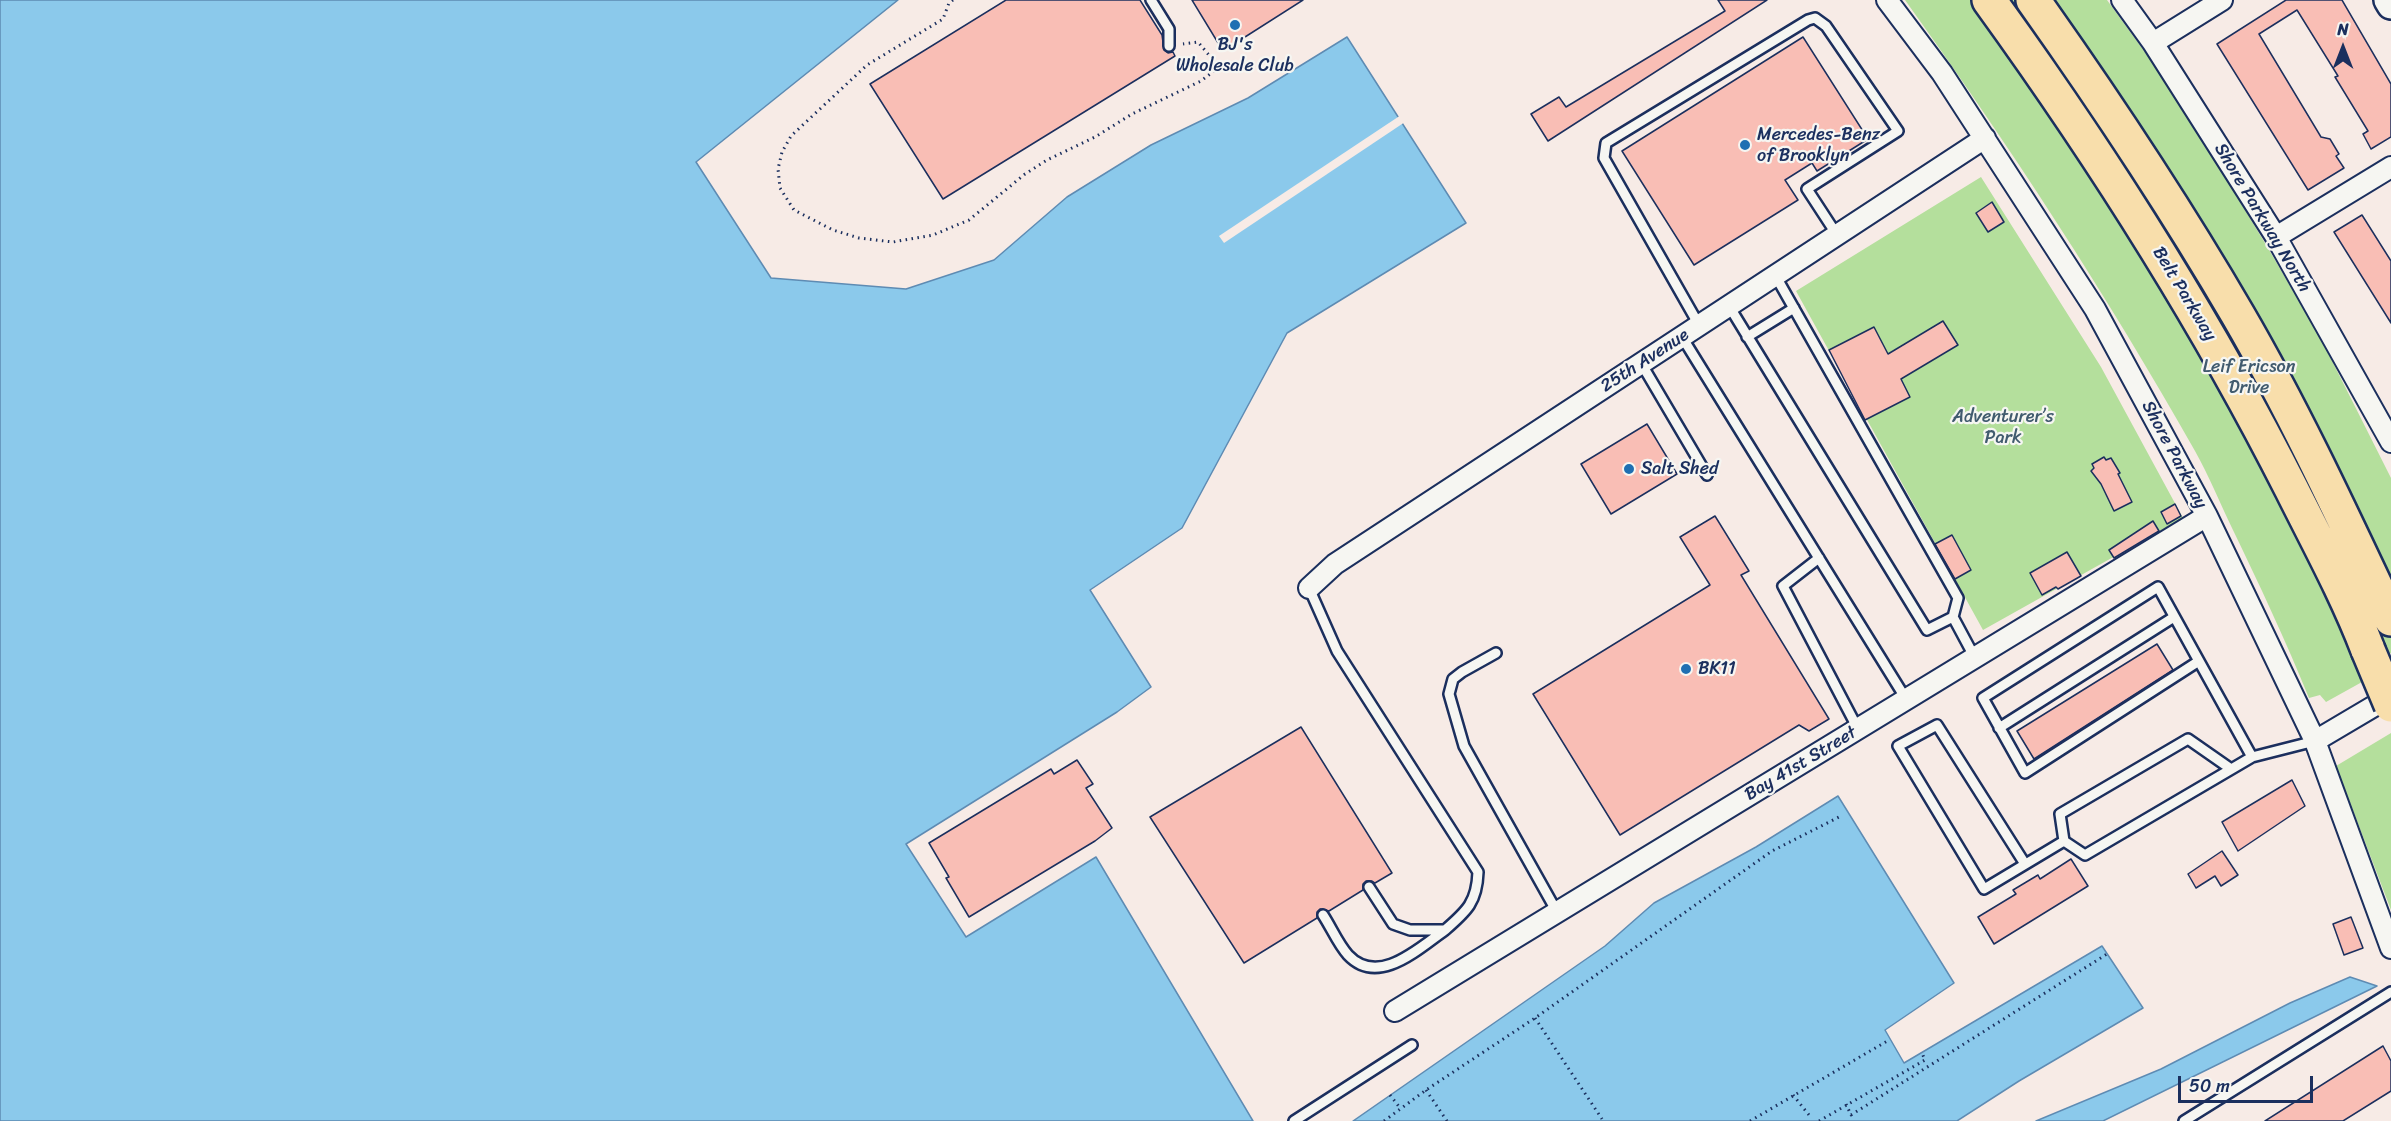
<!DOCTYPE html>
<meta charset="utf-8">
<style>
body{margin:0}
#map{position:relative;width:2391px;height:1121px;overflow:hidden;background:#f7ebe6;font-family:Sriracha,sans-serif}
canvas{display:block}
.north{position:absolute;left:2313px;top:18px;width:60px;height:60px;-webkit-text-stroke:4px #f6f6f2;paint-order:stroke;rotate:0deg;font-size:16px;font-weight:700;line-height:24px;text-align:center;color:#1b2f5e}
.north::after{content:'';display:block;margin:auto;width:21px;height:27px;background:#1b2f5e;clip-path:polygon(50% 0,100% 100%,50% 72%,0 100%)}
.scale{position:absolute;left:2178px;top:1076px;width:135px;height:27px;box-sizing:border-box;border:3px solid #1b2f5e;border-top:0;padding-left:8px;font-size:18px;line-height:21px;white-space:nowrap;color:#1b2f5e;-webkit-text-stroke:4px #f6f6f2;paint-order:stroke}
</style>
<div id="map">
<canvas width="2391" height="1121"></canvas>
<div class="north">N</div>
<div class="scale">50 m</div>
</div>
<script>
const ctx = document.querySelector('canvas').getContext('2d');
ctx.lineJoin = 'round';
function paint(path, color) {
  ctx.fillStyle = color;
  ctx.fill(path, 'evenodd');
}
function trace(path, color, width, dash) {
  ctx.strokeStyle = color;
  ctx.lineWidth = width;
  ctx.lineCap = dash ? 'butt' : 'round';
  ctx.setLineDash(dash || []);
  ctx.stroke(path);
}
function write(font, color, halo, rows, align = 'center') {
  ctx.font = font + ' Sriracha,sans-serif';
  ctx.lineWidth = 4.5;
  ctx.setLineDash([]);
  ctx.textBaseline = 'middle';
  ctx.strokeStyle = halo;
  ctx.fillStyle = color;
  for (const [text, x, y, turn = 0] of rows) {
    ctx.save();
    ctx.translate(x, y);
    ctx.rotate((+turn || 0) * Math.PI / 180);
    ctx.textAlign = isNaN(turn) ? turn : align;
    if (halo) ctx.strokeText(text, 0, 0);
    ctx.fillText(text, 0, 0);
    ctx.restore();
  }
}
const green = new Path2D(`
 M1905 0H2107L2171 88 2268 248 2321 339 2391 478V653L2358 673 2362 682 2326 702 2320 695 2309 698C2286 641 2259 584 2232 528 2220 503 2209 476 2195 451 2107 295 2009 145 1905 0Z
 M1981 177 2101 367 2183 518 1983 630 1796 291Z
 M2391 733V910L2336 766Z`);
const water = new Path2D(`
 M0 0H898L696 162 771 278 906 289 994 260 1067 197 1151 145 1248 98 1347 37 1466 223 1287 333 1182 528 1090 590 1151 687 1117 712 906 844 966 937 1096 857 1253 1121H0Z
 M1838 796 1954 983 1885 1030 1904 1063 2102 946 2143 1008 2019 1081 1957 1121H1353L1605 946 1654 903 1756 847Z
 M2350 977 2377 986 2103 1121H2036L2161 1069 2290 1003Z`);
const pier = new Path2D(`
 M1401 115 1405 122 1224 243 1219 236Z`);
const building = new Path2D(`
 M1006 0H1140L1162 35 1164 50 1168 53 1173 52 1175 56 943 199 870 84Z
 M1192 0H1303L1223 51Z
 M1718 0H1767L1548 141 1531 114 1559 97 1566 107 1725 11Z
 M2286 0H2342L2391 84V137L2371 149 2363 134 2368 131 2335 77 2338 76 2297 10 2259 34 2321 137 2330 139 2339 154 2336 156 2344 168 2308 190 2217 44Z
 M1803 37 1868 139 1817 171 1812 163 1785 180 1798 200 1694 265 1622 151Z
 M1992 202 2004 222 1988 232 1976 213Z
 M2362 215 2391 261V323L2334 232Z
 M1943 321 1958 345 1901 379 1910 397 1865 420 1829 350 1874 327 1888 354Z
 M1647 424 1677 474 1611 514 1581 464Z
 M2104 457 2106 460 2111 458 2120 473 2118 474 2132 502 2114 511 2101 484 2091 471 2094 468 2092 464Z
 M2175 504 2181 516 2167 524 2161 512Z
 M1715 516 1749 571 1741 575 1829 719 1809 731 1799 725 1620 835 1533 694 1710 585 1680 537Z
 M2153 521 2159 531 2114 558 2109 550Z
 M1952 535 1971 570 1955 579 1935 544Z
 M2067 552 2081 576 2058 589 2056 587 2042 595 2030 573Z
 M2157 644 2173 670 2034 759 2017 731Z
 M1301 727 1392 873 1375 883 1372 881H1366L1363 884V890L1329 911 1320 909 1317 912V918L1244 963 1150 817Z
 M1077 760 1093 784 1086 788 1112 828 1095 841 969 917 946 878 949 877 929 843 1051 769 1054 774Z
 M2292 780 2305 806 2238 851 2222 822Z
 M2222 851 2238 875 2221 886 2215 876 2196 888 2188 874Z
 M2071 859 2088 886 1994 944 1978 917 2016 894 2013 890 2038 875 2040 879Z
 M2351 917 2363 948 2344 955 2333 924Z
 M2383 1046 2391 1061V1091L2343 1121H2265Z`);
const path = new Path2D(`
 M953 0 949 3 943 19 867 65 791 136 782 152 778 169 780 188 794 210 833 230 859 238 893 242 933 235 969 220 1025 174 1047 160 1095 137 1132 114 1201 81 1219 67 1198 42 1183 44
 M1535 1018 1602 1119
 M1426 1090 1447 1121
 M1390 1095 1400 1108
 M1793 1095 1809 1115
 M1846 1104 1851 1115 2107 954
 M1384 1121 1426 1090 1535 1018 1772 851 1839 817
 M1750 1121 1889 1040
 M1819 1121 1925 1060 1922 1053`);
const lane = new Path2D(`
 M1151 0 1169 29V46
 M1775 275 1958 598 1953 617 1975 658
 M1729 306 1927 630 1953 617
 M1699 325 1604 158 1606 143 1808 20 1815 18 1826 26 1898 131 1807 189 1837 235
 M1682 337 1906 699
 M1747 337 1794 308
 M1641 363 1707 475
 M1819 558 1783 586 1858 729
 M1309 588 1337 651 1478 872C1477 902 1467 911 1445 930H1410L1393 924 1369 887
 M1496 653 1462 672 1453 679 1449 694 1464 746 1557 912
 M2199 661 2025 773 1983 698 2158 587 2252 757 2315 741
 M1999 728 2174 617
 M2231 769 2188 739 2060 814 2064 841 2085 855 2252 757
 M2025 864 1937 725 1898 746 1984 889 2064 841
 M1323 915C1331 927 1338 944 1348 955 1378 987 1418 949 1445 930
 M1294 1121 1412 1045
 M2184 1121 2391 992`);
const street = new Path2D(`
 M1887 0 1942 73 2095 309 2207 516 2315 741 2391 948
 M2122 0 2153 43 2276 237 2391 442
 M2153 43 2222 0
 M2276 237 2391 167
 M1309 588 1335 564 1985 138
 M2315 741 2391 696
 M1395 1011 2207 516`);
const secondary = new Path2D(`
 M2388 0 2391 5`);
const highway = new Path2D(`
 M1989 0C2102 156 2205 318 2292 490 2318 542 2347 595 2368 650
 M2033 0C2106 103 2175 207 2238 315 2295 413 2343 517 2391 619`);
const highwayBridge = new Path2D(`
 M2368 650 2391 705`);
const markers = [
 [1235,25,6,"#1f6fb2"],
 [1745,145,6,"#1f6fb2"],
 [1629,469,6,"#1f6fb2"],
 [1686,669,6,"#1f6fb2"]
];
const poiNames = [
 ["BJ's",1235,45,"center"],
 ["Wholesale Club",1235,66,"center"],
 ["Mercedes-Benz",1757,135],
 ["of Brooklyn",1757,156],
 ["Salt Shed",1641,469],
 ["BK11",1698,669]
];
const streetNames = [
 ["Shore Parkway North",2262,218,59],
 ["Belt Parkway",2184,294,59],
 ["25th Avenue",1645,361,-33],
 ["Shore Parkway",2174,455,62],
 ["Bay 41st Street",1801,764,-31]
];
const parkNames = [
 ["Leif Ericson",2249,367],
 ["Drive",2249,388],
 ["Adventurer’s",2003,417],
 ["Park",2003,438]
];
paint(green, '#b4df9c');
paint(water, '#8bc9eb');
trace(water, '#5e8bb3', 1.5);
paint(pier, '#f7ebe6');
paint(building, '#f9beb5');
trace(building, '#1b2f5e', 1.5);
trace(lane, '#1b2f5e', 14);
trace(street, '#1b2f5e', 24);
trace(secondary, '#1b2f5e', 32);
trace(highway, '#1b2f5e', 38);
trace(path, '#1b2f5e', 3, [1.5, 4.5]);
trace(lane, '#f6f6f2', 9);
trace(street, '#f6f6f2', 20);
trace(secondary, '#f6f6f2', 27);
trace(highway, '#f8deab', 33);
trace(highwayBridge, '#1b2f5e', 38, []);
trace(highwayBridge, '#f8deab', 33);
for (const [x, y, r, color] of markers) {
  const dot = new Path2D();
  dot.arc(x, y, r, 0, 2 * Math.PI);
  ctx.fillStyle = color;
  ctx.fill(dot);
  trace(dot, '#f6f6f2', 2);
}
write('18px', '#1b2f5e', '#f6f6f2', poiNames, 'left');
write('18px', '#1b2f5e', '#f6f6f2', streetNames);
write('18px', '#415b6e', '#f6f6f2', parkNames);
</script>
